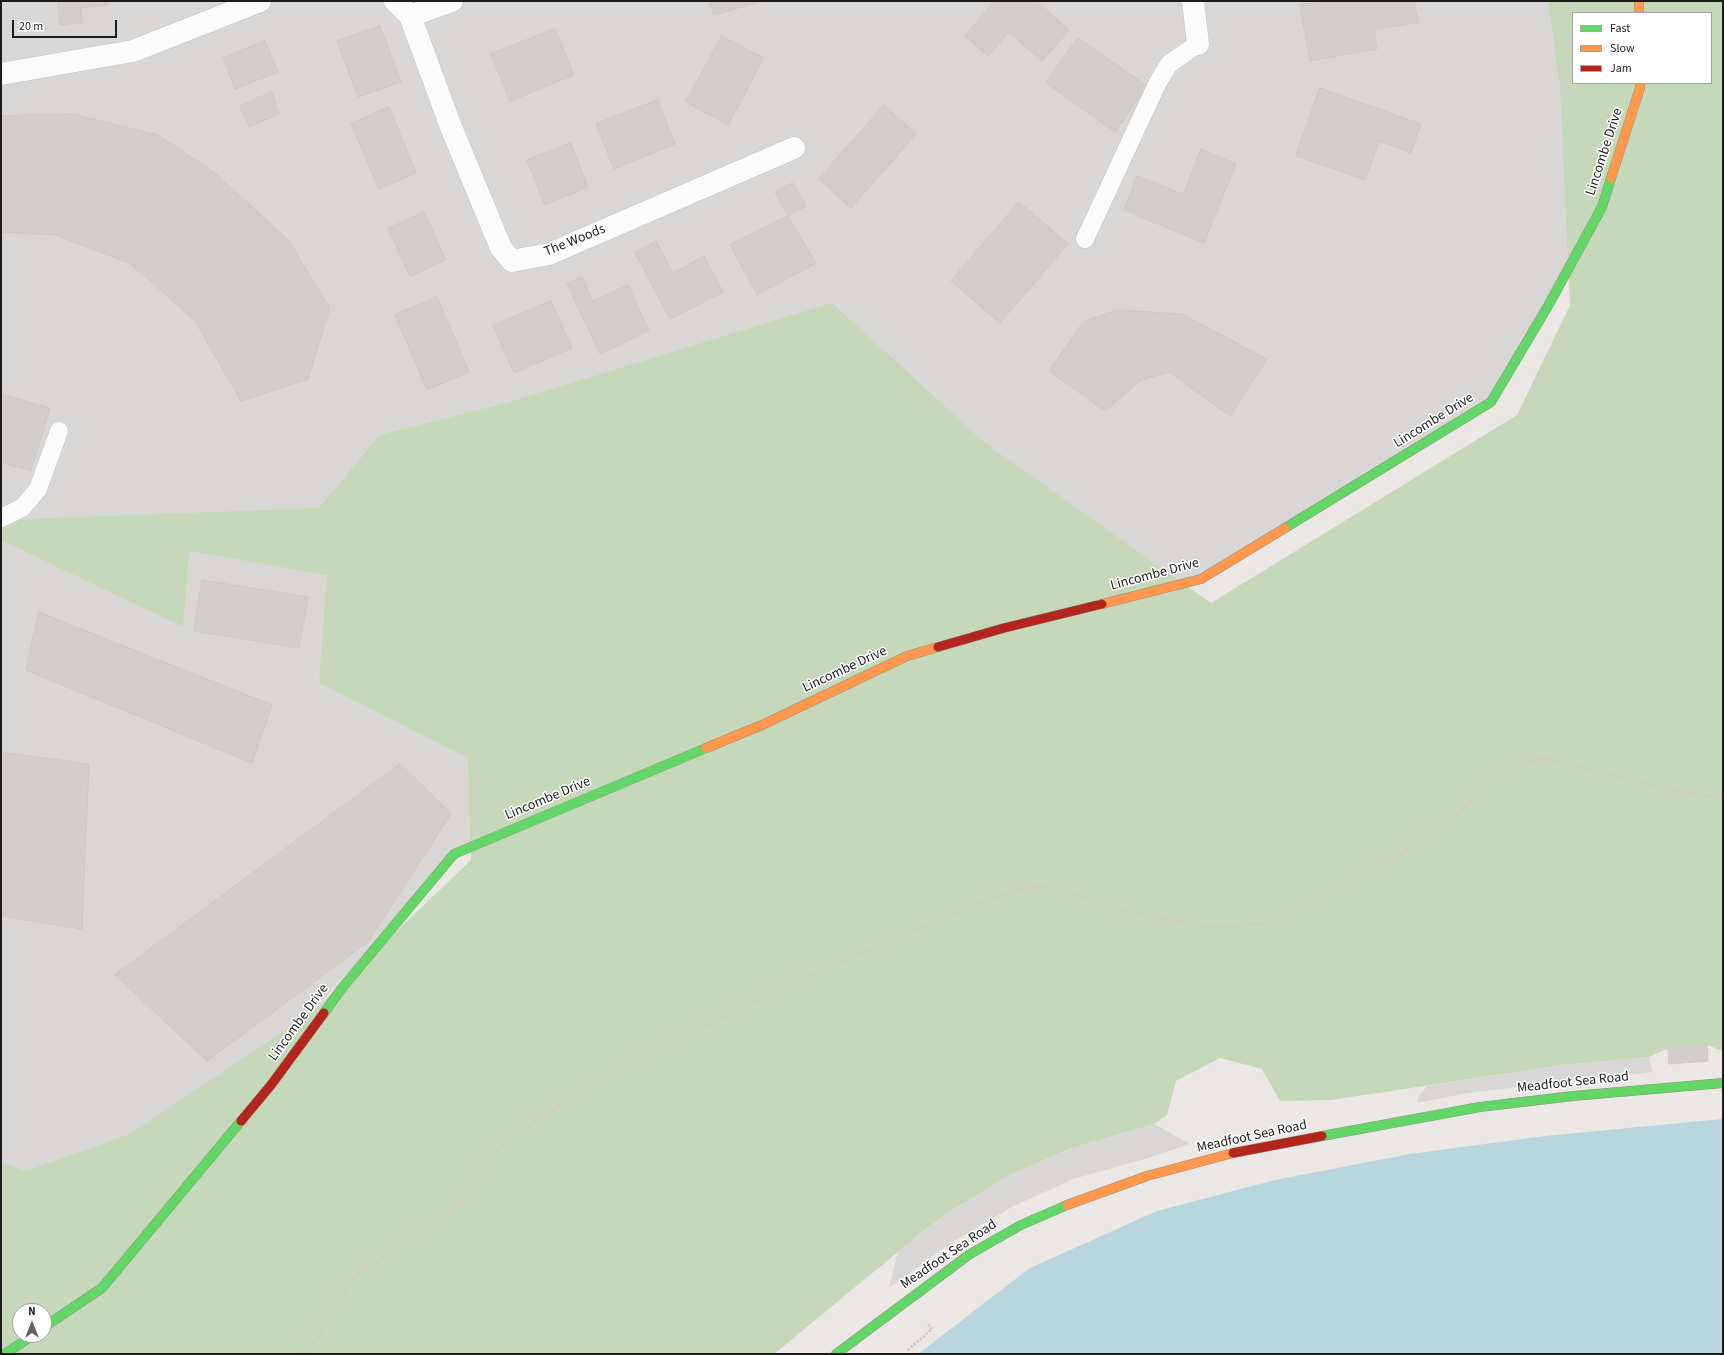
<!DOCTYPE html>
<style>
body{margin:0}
#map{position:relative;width:1724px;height:1355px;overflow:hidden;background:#eae7e4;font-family:"Source Sans 3",sans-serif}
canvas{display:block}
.frame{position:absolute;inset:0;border:2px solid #1b1b1b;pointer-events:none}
.legend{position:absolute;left:1572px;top:12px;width:140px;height:72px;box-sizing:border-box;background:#fff;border:1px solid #a4a4a4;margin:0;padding:5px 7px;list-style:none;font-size:12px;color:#1b1b1b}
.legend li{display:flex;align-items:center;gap:8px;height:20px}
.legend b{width:20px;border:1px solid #a4a4a4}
.north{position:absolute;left:12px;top:1303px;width:40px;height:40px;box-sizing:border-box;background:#fff;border:1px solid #a4a4a4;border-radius:50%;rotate:0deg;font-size:11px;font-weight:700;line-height:16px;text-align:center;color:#1b1b1b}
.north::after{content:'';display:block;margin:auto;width:14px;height:18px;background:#636261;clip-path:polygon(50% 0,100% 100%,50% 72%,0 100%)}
.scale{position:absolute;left:12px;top:20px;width:105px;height:18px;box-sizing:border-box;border:2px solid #1b1b1b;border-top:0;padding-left:5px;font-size:12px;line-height:14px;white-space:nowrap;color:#1b1b1b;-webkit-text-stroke:3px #fff;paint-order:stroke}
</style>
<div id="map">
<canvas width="1724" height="1355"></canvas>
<div class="frame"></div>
<ul class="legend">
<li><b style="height:5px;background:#63d668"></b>Fast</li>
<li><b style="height:5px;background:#ff974d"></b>Slow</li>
<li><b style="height:5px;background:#b3261e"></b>Jam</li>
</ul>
<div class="north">N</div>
<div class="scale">20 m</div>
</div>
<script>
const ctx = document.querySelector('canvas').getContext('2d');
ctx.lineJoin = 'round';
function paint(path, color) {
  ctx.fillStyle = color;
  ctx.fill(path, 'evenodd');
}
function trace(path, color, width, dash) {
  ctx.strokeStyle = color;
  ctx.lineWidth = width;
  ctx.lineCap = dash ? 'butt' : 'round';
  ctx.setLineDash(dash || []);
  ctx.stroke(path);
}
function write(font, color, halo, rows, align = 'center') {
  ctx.font = font + ' "Source Sans 3",sans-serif';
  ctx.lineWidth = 3;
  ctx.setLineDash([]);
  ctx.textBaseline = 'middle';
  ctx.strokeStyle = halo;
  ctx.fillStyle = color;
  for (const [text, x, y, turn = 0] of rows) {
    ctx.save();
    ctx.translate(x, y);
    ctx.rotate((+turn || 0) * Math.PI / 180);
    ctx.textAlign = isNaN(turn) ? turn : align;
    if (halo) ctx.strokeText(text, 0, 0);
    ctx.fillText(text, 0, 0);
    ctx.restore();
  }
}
const residential = new Path2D(`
 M1 1H1639L1573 13V83L1602 207 1491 402 1201 579 454 854 44 1311H20L1 1354Z`);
const forest = new Path2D(`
 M1548 1H1723V1051L1707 1045 1668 1048 1649 1057 1563 1065 1331 1100 1280 1101 1262 1069 1220 1058 1176 1081 1167 1115 1154 1124 1069 1149 1008 1176 948 1213 921 1233 774 1354H1V1162L26 1171 130 1134 311 1013 471 860 468 758 319 683 327 575 189 551 183 627 1 540V520L319 508 380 435 506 403 832 303 985 443 1211 603 1517 415 1570 305 1560 86ZM1573 13H1711V83H1573ZM20 1311H44V1335H20Z`);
const parking = new Path2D(`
 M1649 1057 1652 1072 1467 1093 1418 1103V1098L1427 1086 1563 1065Z
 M1154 1124 1190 1144 1148 1158 1073 1179 1010 1208 954 1241 889 1288 898 1251 948 1213 1008 1176 1069 1149Z`);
const water = new Path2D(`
 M1723 1119V1354H918L1030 1268 1157 1211 1275 1180 1410 1154 1545 1136Z`);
const building = new Path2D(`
 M58 1H107L108 5 81 8 82 22 60 25Z
 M710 1H762L714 15Z
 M995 1H1036L1069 30 1042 61 1009 32 988 56 965 36Z
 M1321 1H1414L1418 22 1374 30 1377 49 1310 61 1300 5Z
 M380 26 401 82 358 97 337 41Z
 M555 29 574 75 510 101 491 54Z
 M722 36 764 58 728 125 686 102Z
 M1078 38 1147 86 1115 132 1046 83Z
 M265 41 278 72 235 89 223 58Z
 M1320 88 1421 124 1411 153 1379 141 1365 180 1296 156Z
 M272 92 279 114 249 127 240 106Z
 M658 100 675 144 614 169 596 124Z
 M884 105 916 134 851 208 819 179Z
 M389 107 416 173 379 189 351 124Z
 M72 114 158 135 215 173 288 240 330 308 308 379 241 401 195 321 131 264 56 235 1 232V116Z
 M571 143 588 187 545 205 527 160Z
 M1201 149 1236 164 1204 243 1124 210 1137 176 1183 194Z
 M793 183 806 206 788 216 775 192Z
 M1019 202 1068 244 1000 323 951 281Z
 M424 212 446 260 410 276 388 229Z
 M788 216 816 263 757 295 730 245Z
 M656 241 673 273 704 256 723 292 670 319 635 253Z
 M582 277 593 301 628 285 649 331 600 354 567 284Z
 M437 297 469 372 427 390 395 315Z
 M551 301 572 348 514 373 493 326Z
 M1118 310 1182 314 1267 359 1230 416 1169 372 1141 380 1105 411 1049 371 1083 322Z
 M1 394 50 408 31 471 1 462Z
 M202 580 308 597 299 648 194 631Z
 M39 612 272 705 252 763 26 670Z
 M1 752 89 764 82 929 1 916Z
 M400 764 451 814 368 942 207 1061 115 975Z
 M1707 1045 1708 1061 1669 1064 1668 1048Z`);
const path = new Path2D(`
 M908 1350 932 1329 927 1323
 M297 1354 309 1351
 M307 1354 355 1276 460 1206 505 1142 571 1097 673 1042 808 976 979 903 1020 889 1052 885 1110 908 1214 928 1279 922 1383 866 1455 816 1509 768 1542 758 1682 792 1723 798`);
const lane = new Path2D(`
 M1085 239 1158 82 1169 64 1198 44
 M1 518 22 508 38 489 59 431`);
const street = new Path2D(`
 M395 1 410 16 451 127 501 248 512 261 549 254 794 148
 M1193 1 1198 44
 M410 16 452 1
 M1 74 133 51 260 1`);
const fast = new Path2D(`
 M1285 528 1491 402 1548 306 1602 207 1611 178
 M324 1013 342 988 454 854 706 748
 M1322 1136 1480 1107 1573 1096 1723 1083
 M44 1327 102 1288 241 1121
 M5 1354 33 1335
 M836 1354 970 1254 1021 1225 1067 1205`);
const slow = new Path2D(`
 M1639 1V13
 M1611 178 1640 88V83
 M1102 604 1201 579 1285 528
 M706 748 762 725 907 656 938 647
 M1067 1205 1147 1176 1233 1153`);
const jam = new Path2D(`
 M938 647 1004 628 1102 604
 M241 1121 271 1085 324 1013
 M1233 1153 1322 1136`);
const streetNames = [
 ["Lincombe Drive",1605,152,-72],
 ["The Woods",575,241,-22],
 ["Lincombe Drive",1434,421,-32],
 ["Lincombe Drive",1155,575,-15],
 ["Lincombe Drive",845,670,-25],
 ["Lincombe Drive",548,799,-23],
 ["Lincombe Drive",299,1023,-54],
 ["Meadfoot Sea Road",1573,1083,-6],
 ["Meadfoot Sea Road",1252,1137,-12],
 ["Meadfoot Sea Road",949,1255,-34]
];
paint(residential, '#d9d7d5');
paint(forest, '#c6d8ba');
paint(parking, '#d8d7d5');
paint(water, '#b8d6dd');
paint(building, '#d1cecb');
trace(building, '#cdc9c5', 1);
trace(lane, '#c2c1c0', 19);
trace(street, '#c2c1c0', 23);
trace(fast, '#92927d', 10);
trace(slow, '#92927d', 10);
trace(jam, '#92927d', 10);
trace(path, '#d5c6c4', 2.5, [2, 2]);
trace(lane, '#fcfbfb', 18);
trace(street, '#fcfbfb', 22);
trace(fast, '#63d668', 9);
trace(slow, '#ff974d', 9);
trace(jam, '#b3261e', 9);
write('14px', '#1b1b1b', '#fff', streetNames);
</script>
